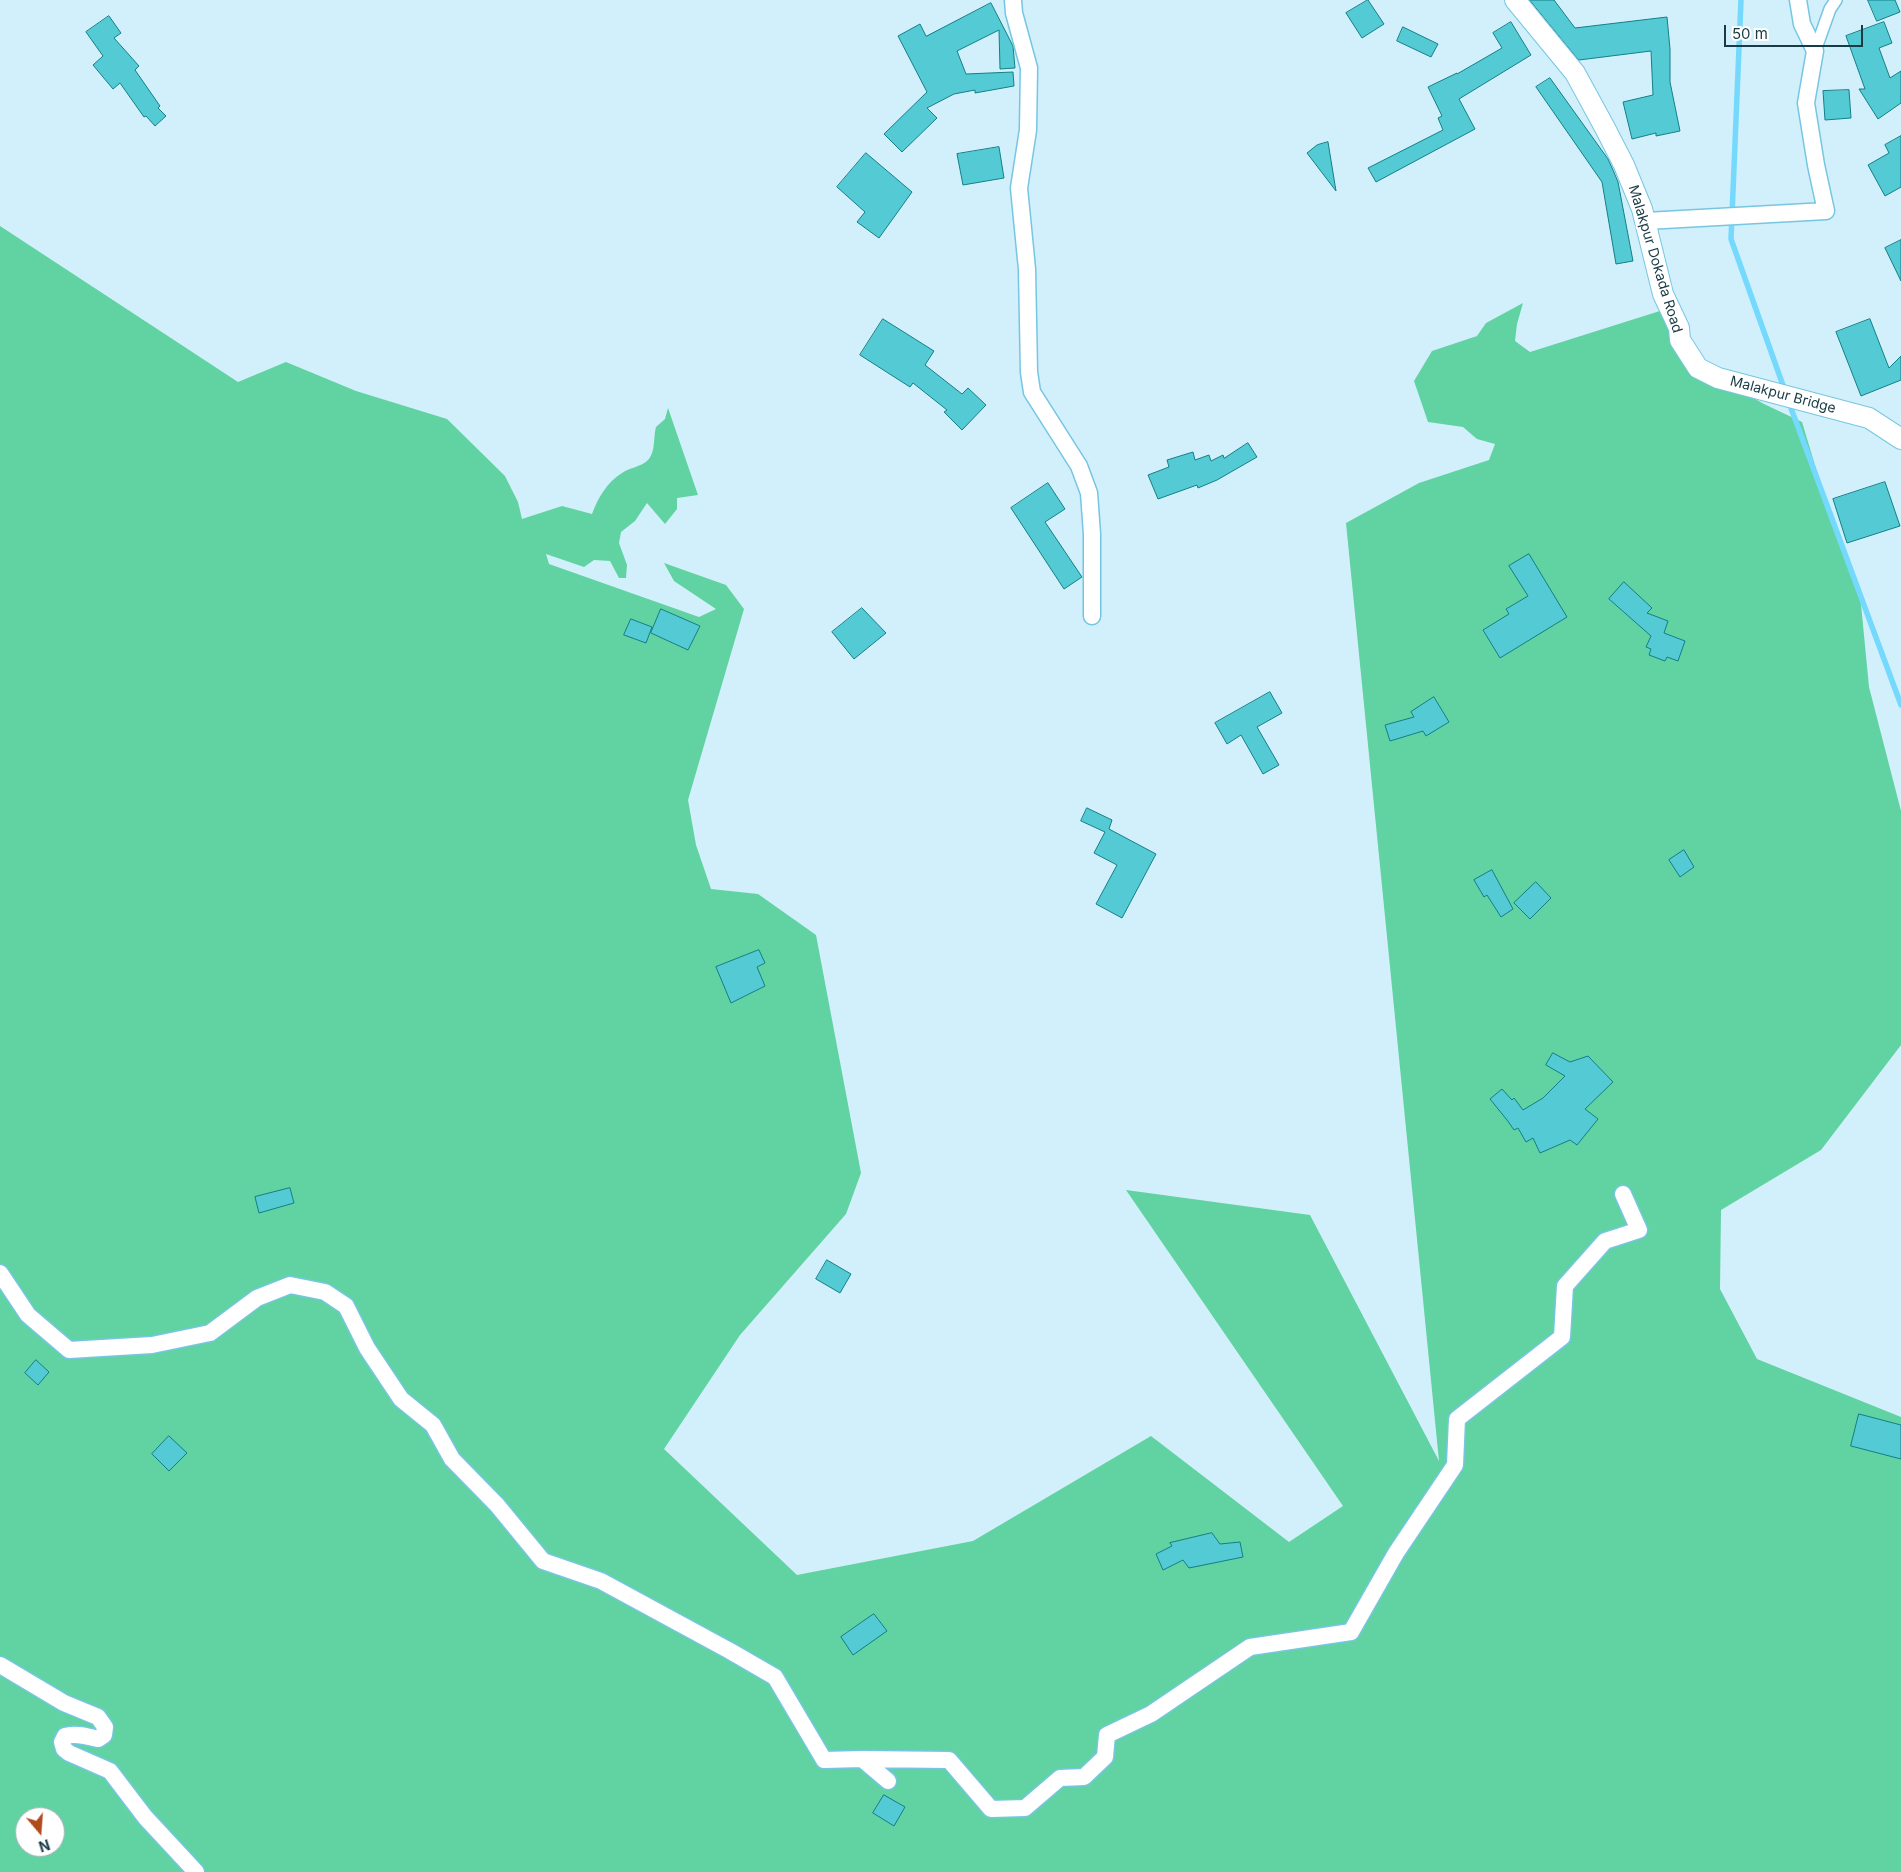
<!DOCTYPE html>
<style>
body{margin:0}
#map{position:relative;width:1901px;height:1872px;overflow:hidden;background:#d1f0fb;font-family:Inter,sans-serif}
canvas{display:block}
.north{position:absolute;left:15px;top:1807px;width:50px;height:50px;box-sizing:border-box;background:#fff;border:1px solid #a3b1b5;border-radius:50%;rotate:162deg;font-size:14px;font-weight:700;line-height:20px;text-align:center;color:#193b46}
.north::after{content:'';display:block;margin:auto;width:18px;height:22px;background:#b04b1b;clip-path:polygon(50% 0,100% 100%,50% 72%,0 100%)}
.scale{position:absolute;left:1724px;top:25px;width:139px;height:22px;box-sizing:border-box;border:2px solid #193b46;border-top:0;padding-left:6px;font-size:15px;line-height:18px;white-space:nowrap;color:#193b46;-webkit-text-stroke:4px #fff;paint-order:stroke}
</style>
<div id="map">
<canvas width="1901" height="1872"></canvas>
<div class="north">N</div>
<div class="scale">50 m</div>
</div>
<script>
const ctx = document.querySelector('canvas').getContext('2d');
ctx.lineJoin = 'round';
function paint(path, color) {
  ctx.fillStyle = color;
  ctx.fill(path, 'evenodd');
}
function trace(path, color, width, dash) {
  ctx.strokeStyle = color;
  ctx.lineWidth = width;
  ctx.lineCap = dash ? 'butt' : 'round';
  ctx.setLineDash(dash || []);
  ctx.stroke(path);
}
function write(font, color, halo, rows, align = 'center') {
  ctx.font = font + ' Inter,sans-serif';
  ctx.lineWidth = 4;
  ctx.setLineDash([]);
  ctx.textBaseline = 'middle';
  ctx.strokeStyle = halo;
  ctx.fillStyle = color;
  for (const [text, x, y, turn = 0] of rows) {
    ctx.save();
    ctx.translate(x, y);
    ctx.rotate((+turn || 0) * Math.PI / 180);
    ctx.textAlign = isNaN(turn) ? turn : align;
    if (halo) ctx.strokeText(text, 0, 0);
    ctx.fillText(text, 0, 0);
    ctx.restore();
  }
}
const green = new Path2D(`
 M0 226 238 382 286 362 356 391 447 419 505 476 518 502 522 519 562 506 592 514C598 498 607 482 622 473 629 468 640 467 647 461 656 453 653 438 656 427L665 419 668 408 698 495 677 498V509L665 524 647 503 635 521 621 532 619 543 627 565 626 578H619L610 561 594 560 584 567 546 554 549 564 699 617 716 609 674 581 664 563 726 585 744 609 688 800 696 845 711 889 758 894 816 935 861 1173 846 1214 740 1335 664 1449 797 1575 973 1541 1151 1436 1289 1542 1343 1506 1126 1190 1310 1215 1439 1461 1346 523 1419 483 1489 460 1495 444 1477 439 1463 427 1428 422 1414 381 1432 351 1477 336 1486 323 1523 303 1517 324 1515 341 1530 352 1663 310 1718 378 1764 404 1802 422 1830 515 1860 594 1869 687 1901 811V1045L1821 1150 1721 1210 1720 1289 1757 1359 1901 1417V1872H0ZM25 1817H55V1847H25Z`);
const stream = new Path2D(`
 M1741 0 1731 239 1785 391
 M1788 400 1901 705`);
const building = new Path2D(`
 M1368 0 1384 24 1362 38 1346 13Z
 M1530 0H1554L1575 28 1667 17 1670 49V82L1680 131 1656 136V133L1632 139 1623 102 1653 95 1651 51 1579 60Z
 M1868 0H1895L1900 12 1877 21Z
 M991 3 1013 46 1015 68 1000 69 999 30 957 51 966 74 1013 72 1014 86 975 93V90L954 94 927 108 937 118 902 152 884 134 927 92 898 36 920 24 926 36Z
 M109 16 121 33 114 38 139 66 135 70 160 106 158 108 166 116 155 126 146 116 144 117 120 83 113 89 93 65 103 56 86 32Z
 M1511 22 1531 55 1459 99 1475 129 1376 182 1368 168 1443 130 1438 118 1442 116 1428 87 1457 73V74L1502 48 1493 33Z
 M1884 22 1892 43 1879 48 1890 78 1901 71V103L1878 119 1859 89H1865L1846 36Z
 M1403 27 1438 44 1431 57 1397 41Z
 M1550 78 1608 159 1613 170 1618 182 1633 261 1616 264 1602 182 1536 87Z
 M1849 90 1851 118 1825 120 1823 91Z
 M1901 136V187L1885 196 1868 165 1889 153 1885 145Z
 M1328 142 1336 191 1307 153 1317 145Z
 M999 147 1004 178 963 185 957 154Z
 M866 153 912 192 879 238 857 222 865 212 837 187Z
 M1901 240V281L1885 248Z
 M883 319 934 351 925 365 962 394 968 388 986 405 962 430 944 412 947 410 913 383 910 387 860 355Z
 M1870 319 1889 368 1901 356V380L1861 396 1836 332Z
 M1248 443 1257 457 1217 480 1198 488 1197 485 1158 499 1148 475 1169 467 1167 460 1193 452 1195 460 1209 455 1211 461 1223 455 1224 458Z
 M1885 482 1900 526 1847 543 1833 499Z
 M1048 483 1065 509 1045 522 1082 577 1064 589 1011 508Z
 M1529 554 1567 617 1500 658 1483 630 1509 614 1506 609 1528 596 1509 566Z
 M1624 582 1652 608 1647 613 1668 621 1664 633 1685 641 1678 661 1667 657 1665 661 1649 655 1651 649 1646 647 1651 636 1609 599Z
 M862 608 886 633 854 659 832 632Z
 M661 609 700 626 688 650 651 633Z
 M631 619 652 627 646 643 624 635Z
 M1270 692 1282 713 1257 727 1279 765 1263 774 1241 735 1227 744 1215 723Z
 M1434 697 1449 722 1426 736 1423 731 1390 741 1385 725 1414 717 1411 712Z
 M1087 808 1112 820 1109 829 1156 854 1122 918 1096 904 1117 865 1094 853 1105 832 1081 821Z
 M1684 850 1694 867 1680 877 1669 860Z
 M1492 870 1513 909 1501 917 1487 895 1484 897 1474 880Z
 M1536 882 1551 898 1530 919 1514 903Z
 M759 950 765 963 757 967 765 986 731 1003 716 967Z
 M1553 1053 1570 1062 1588 1056 1613 1082 1585 1109 1598 1119 1577 1145 1570 1140 1540 1153 1533 1138 1526 1142 1518 1128 1514 1130 1507 1120 1490 1099 1502 1089 1512 1100 1514 1098 1523 1110 1543 1098 1565 1076 1546 1065Z
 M290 1188 294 1203 259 1213 255 1197Z
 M827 1260 851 1274 840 1293 816 1279Z
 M36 1360 49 1372 38 1385 25 1373Z
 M1859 1414 1901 1425V1459L1851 1446Z
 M169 1436 187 1453 169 1471 152 1454Z
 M1212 1533 1220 1544 1240 1542 1243 1557 1189 1568 1183 1560 1163 1570 1156 1554 1172 1546 1170 1543Z
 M874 1614 887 1631 853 1655 841 1637Z
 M884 1795 905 1807 894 1826 873 1813Z`);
const pedestrian = new Path2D(`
 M1815 51 1830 9 1836 0`);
const minor = new Path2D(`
 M1013 0 1014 13 1029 68 1028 130 1019 188 1027 269 1029 372 1032 392 1079 466 1089 493 1092 534V616
 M1646 221 1826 211 1816 165 1806 103 1815 51 1802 24 1798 0
 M0 1273 28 1315 69 1350 152 1345 210 1333 257 1298 290 1285 325 1292 346 1306 367 1348 401 1399 433 1425 452 1459 497 1505 543 1561 601 1581 730 1651 775 1677 824 1760 862 1759 888 1781
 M0 1665 64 1703 98 1717 105 1727 104 1735 98 1739C87 1736 75 1733 65 1736L62 1742 64 1749 69 1753 110 1771 145 1817 196 1872
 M862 1759 949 1760 991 1809 1025 1808 1060 1778 1084 1777 1105 1757 1107 1735 1151 1714 1250 1647 1351 1632 1396 1553 1455 1465 1457 1419 1562 1337 1565 1286 1605 1241 1639 1230 1623 1194`);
const tertiary = new Path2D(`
 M1515 0 1575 73 1605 128 1624 165 1642 209 1663 294 1679 328 1680 340 1698 368 1718 378 1869 418 1901 439`);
const streetNames = [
 ["Malakpur Dokada Road",1655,259,73],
 ["Malakpur Bridge",1783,395,15]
];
paint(green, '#61d2a1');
trace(stream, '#74d9fc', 5.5);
paint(building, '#53cad4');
trace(building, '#147f86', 1);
trace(pedestrian, '#76c6e2', 14);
trace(minor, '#76c6e2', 19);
trace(tertiary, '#76c6e2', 22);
trace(pedestrian, '#fff', 11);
trace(minor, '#fff', 16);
trace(tertiary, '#fff', 20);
write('14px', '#193b46', '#fff', streetNames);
</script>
